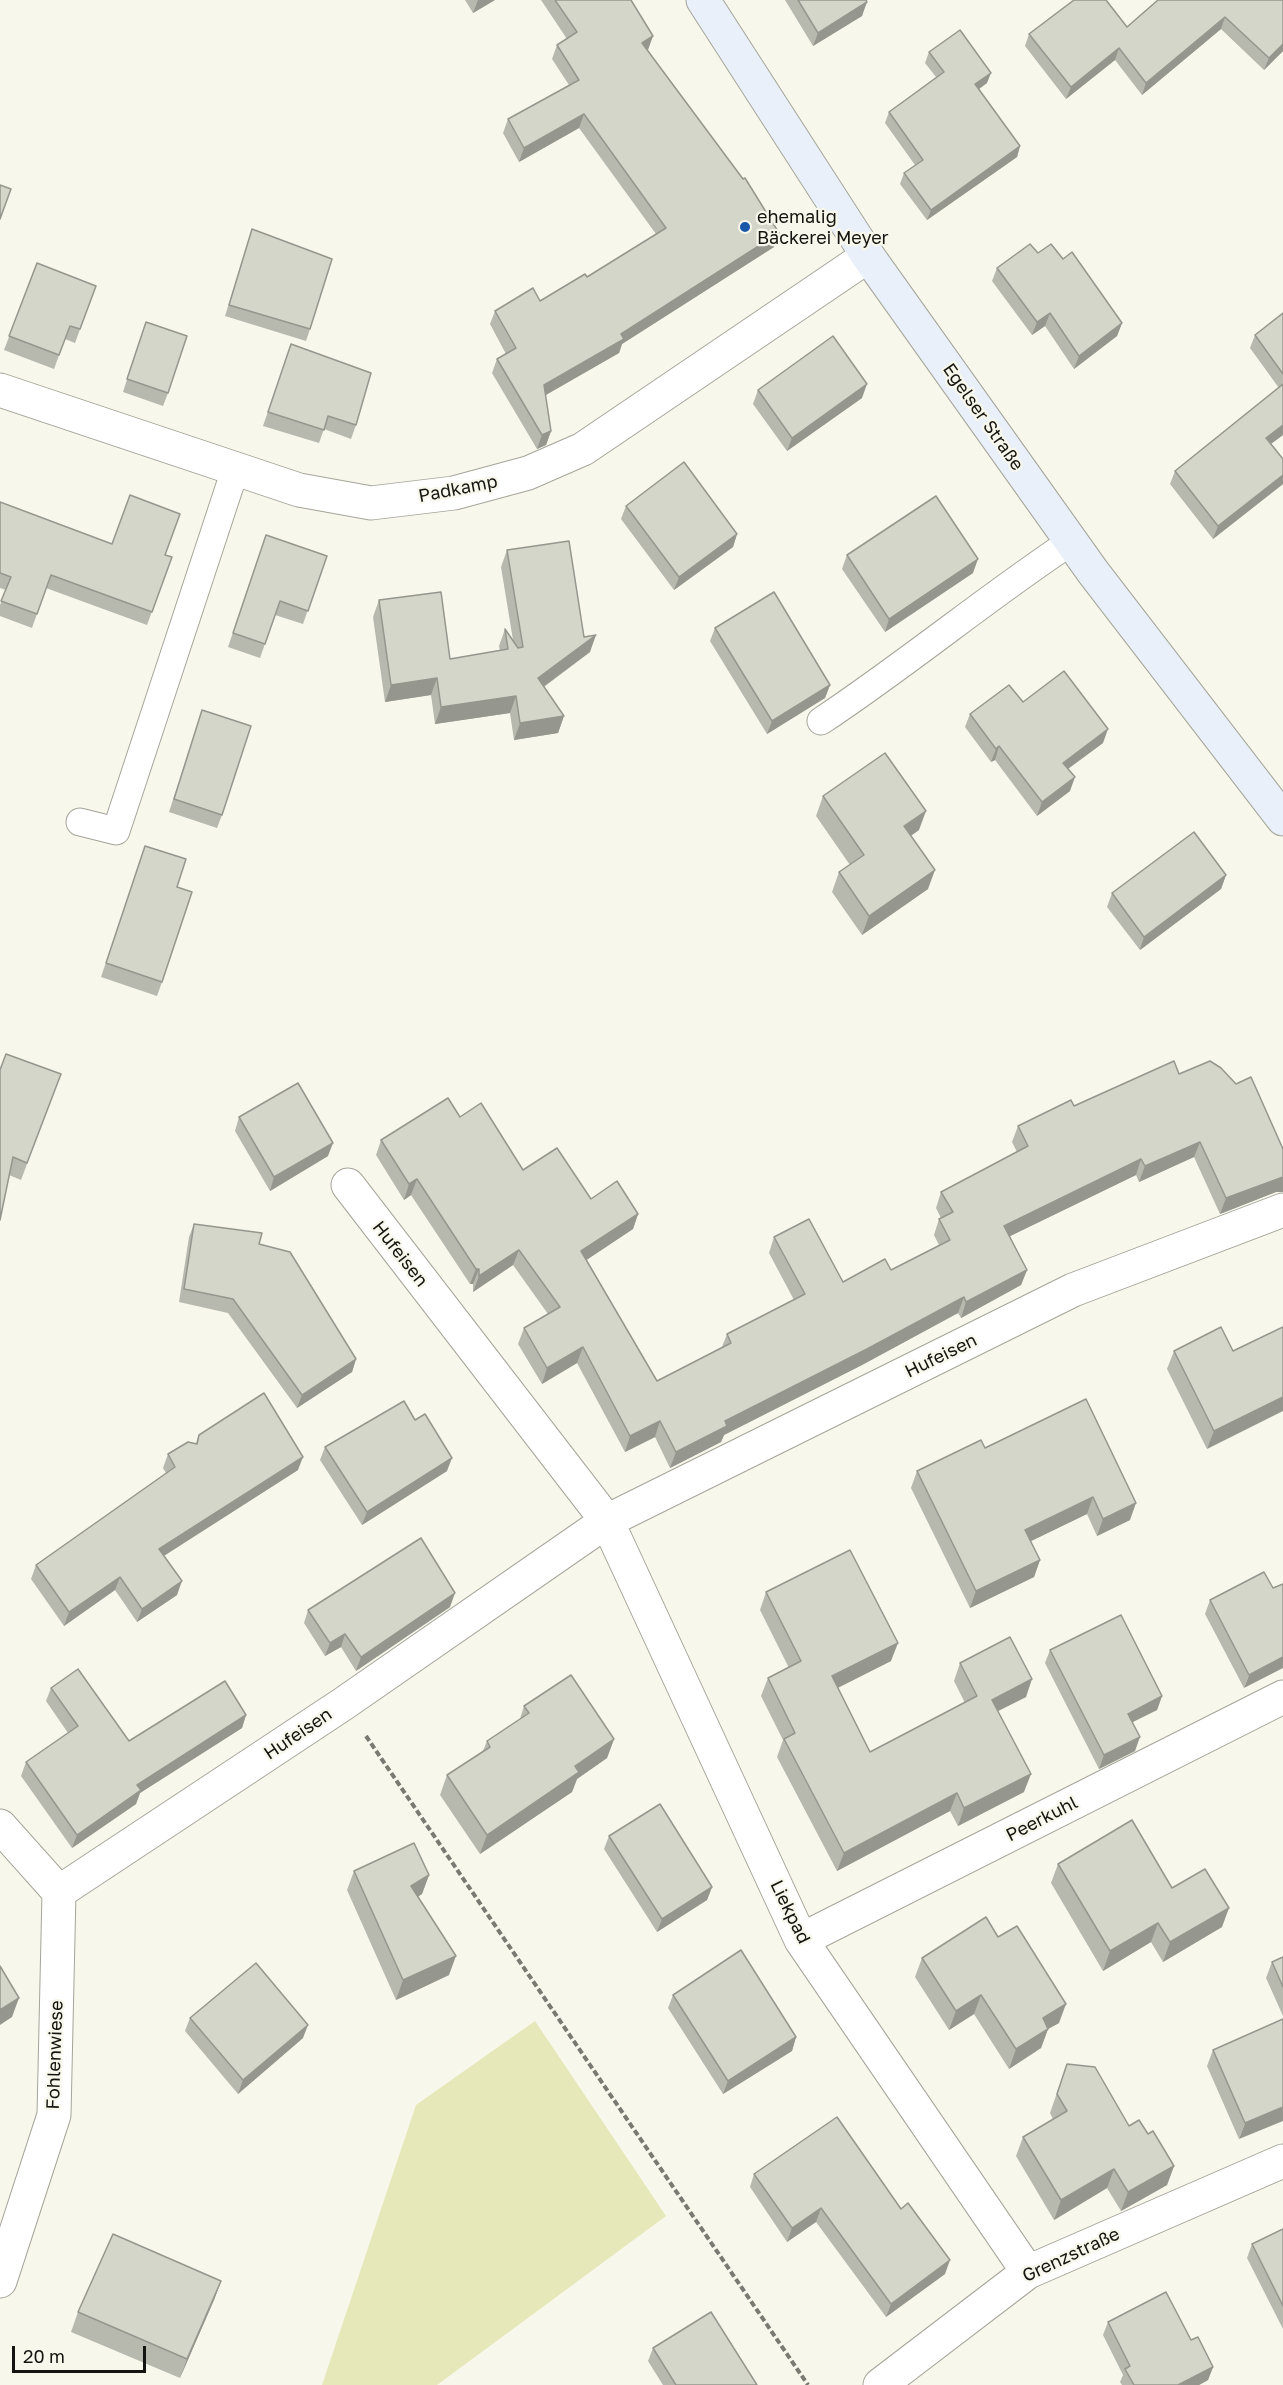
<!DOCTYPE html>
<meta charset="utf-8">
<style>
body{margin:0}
#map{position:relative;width:1283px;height:2385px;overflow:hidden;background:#f7f7eb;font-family:"Golos Text",sans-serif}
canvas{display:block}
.scale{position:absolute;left:12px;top:2346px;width:134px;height:27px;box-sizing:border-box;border:3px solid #141410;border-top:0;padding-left:8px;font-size:18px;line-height:21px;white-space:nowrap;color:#141410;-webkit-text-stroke:4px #f7f7eb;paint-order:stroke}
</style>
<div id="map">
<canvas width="1283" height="2385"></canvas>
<div class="scale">20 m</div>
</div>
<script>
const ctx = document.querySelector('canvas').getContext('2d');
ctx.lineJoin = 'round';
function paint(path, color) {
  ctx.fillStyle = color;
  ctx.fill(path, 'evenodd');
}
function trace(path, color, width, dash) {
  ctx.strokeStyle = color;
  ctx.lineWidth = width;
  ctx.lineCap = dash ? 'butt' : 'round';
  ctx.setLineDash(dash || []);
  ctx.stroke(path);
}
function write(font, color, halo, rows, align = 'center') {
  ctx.font = font + ' "Golos Text",sans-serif';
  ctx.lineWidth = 4.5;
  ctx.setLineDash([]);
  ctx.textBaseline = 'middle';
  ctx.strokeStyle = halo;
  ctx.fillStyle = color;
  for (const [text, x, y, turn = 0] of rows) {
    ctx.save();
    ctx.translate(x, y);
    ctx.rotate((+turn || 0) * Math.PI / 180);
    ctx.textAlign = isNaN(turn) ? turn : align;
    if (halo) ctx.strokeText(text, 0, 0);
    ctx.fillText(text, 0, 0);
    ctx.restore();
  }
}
const green = new Path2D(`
 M535 2021 666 2216 437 2385H322L416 2105Z`);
const path = new Path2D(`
 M366 1736 808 2385`);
const service = new Path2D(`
 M821 721C907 664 986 598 1072 541
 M80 822 116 831 235 470`);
const minor = new Path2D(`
 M0 390 299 490 371 503 454 493 528 473 583 449 868 256
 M348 1185 607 1521 801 1940 1028 2272
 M0 1826 59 1892
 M59 1892 343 1704 607 1521 1073 1290 1283 1210
 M801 1940 1283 1697
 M0 2281 54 2115 59 1892
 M880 2385 1028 2272 1283 2161`);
const secondary = new Path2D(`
 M703 0 868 256 1093 572 1283 819`);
const wall = new Path2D(`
 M465 0H495L473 13Z
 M541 0H631L648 50 774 247 622 344 619 353 545 395 551 431 546 445 537 449 492 373 497 359 506 354 490 324 495 311 540 301 587 277 656 234 579 128 519 162 503 133 508 119 569 85 552 59 557 45 567 39Z
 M785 0H866L862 16 813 46Z
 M1283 0V51L1264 70 1221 29 1142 95 1115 60 1066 99 1025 46 1029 34 1127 27Z
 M929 52 987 83 979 89 1020 146 1017 157 927 220 900 184 904 173 915 165 885 123 889 112 936 77 925 63Z
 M252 229 310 329 306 341 225 316Z
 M1038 253 1063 259 1122 323 1117 336 1074 369 1045 326 1032 335 992 281 997 268Z
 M37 263 96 286 75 343 65 339 54 369 4 350Z
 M1283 313V435L1271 444 1283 459V484L1213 539 1170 484 1175 471 1279 388 1250 348 1255 335Z
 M141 336 168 393 163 406 123 392Z
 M291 344 356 425 351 439 324 429 319 443 263 426Z
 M758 390 862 398 787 451 753 404Z
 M0 502 112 544 165 555 172 557 147 625 46 588 32 628 0 616V605L6 590 0 588Z
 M626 506 737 534 733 547 674 590 621 519Z
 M266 535 327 556 303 624 275 615 260 658 228 647Z
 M507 550 584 637 590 652 544 687 564 716 558 733 514 740 510 713 435 724 431 695 385 702 373 617 379 600 450 659 500 651 499 646 505 629 513 640 501 567Z
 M847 555 973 573 885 632 842 569Z
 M715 628 830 685 825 698 767 734 710 641Z
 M1023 702 1103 743 1068 769 1070 791 1037 816 995 760 991 762 965 727 970 714Z
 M202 710 222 815 217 828 169 812Z
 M823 796 919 830 911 836 928 889 862 935 832 892 839 872 850 865 816 816Z
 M141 859 177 887 162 982 157 996 101 977Z
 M1226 875 1221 889 1140 950 1107 907 1112 893Z
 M0 1070 61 1074 21 1180 9 1175Z
 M1179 1074 1276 1192 1220 1214 1194 1157 1139 1182 1136 1175 1010 1236 1027 1270 1021 1285 961 1318 958 1313 862 1365 724 1435 721 1442 670 1468 655 1437 625 1452 577 1363 542 1384 518 1344 524 1328 548 1314 513 1265 473 1292V1284H470L411 1195 404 1200 376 1155 381 1140 460 1117 523 1170 591 1199 638 1214 633 1229 586 1260 657 1381 722 1347 727 1334 794 1300 769 1253 774 1237 843 1282 891 1270 939 1245 934 1235 939 1219 941 1218 936 1208 941 1192 1017 1152 1012 1142 1018 1126 1074 1106Z
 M239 1117 328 1156 270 1191 235 1131Z
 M194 1224 259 1244 356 1359 352 1372 297 1408 228 1313 179 1302 189 1237Z
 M1283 1327 1207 1449 1167 1369 1174 1351H1233Z
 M1086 1399 1130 1520 1097 1536 1087 1514 1030 1541 1040 1560 1034 1577 970 1608 911 1488 917 1471 985 1448Z
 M415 1420 447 1471 362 1525 320 1460 325 1447Z
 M199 1435 298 1470 164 1556 177 1595 137 1622 115 1590 64 1626 31 1579 36 1565 166 1473 163 1468 168 1454 196 1443Z
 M1283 1584 1244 1688 1205 1614 1210 1600 1273 1588Z
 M766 1592 891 1661 838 1688 870 1752 965 1703 954 1681 960 1663 1026 1697 998 1711 1024 1792 958 1826 950 1811 837 1871 777 1757 783 1740 761 1696 768 1678 789 1668 760 1610Z
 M450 1607 356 1671 341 1647 325 1656 304 1623 308 1610Z
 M1050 1650 1162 1696 1157 1710 1132 1722 1135 1751 1099 1769 1045 1663Z
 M51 1688 129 1741 246 1715 242 1728 140 1793 136 1804 72 1848 21 1776 26 1762 68 1733 46 1701Z
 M524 1706 614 1739 607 1758 577 1779 572 1792 480 1854 440 1795 447 1775 483 1751 487 1741 520 1719Z
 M609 1836 712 1887 707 1900 657 1932 604 1849Z
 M1058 1864 1172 1888 1222 1927 1163 1962 1151 1942 1103 1971 1051 1883Z
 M354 1871 429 1875 422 1894 418 1896 449 1975 396 2000 347 1890Z
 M998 1937 1059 2023 1048 2029 1041 2048 1009 2069 974 2014 949 2030 915 1977 922 1958Z
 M1283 1957V2016L1266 1978 1272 1962Z
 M673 1995 796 2037 792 2051 723 2094 668 2008Z
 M190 2018 303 2038 238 2094 185 2031Z
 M1283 2019 1239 2139 1207 2066 1213 2050Z
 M1067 2064 1129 2126 1148 2134 1174 2166 1167 2185 1121 2211 1107 2188 1054 2220 1016 2156 1023 2137 1053 2119 1050 2113Z
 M754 2174 945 2274 886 2317 816 2222 787 2242 750 2187Z
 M1283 2229V2329L1247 2258 1252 2244Z
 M221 2281 214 2300 180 2378 71 2332 78 2312Z
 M1108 2322 1191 2340 1213 2367 1208 2380 1199 2385H1122L1120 2382 1123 2375 1103 2335Z
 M653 2348 757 2385H663L648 2361Z`);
const shadedWall = new Path2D(`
 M478 0H495L473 13Z
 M867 2 862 16 813 46 818 33Z
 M1225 17 1221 29 1142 95 1146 83Z
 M653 36 648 50 642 43Z
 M1283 44V51L1264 70 1269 58Z
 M1119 48 1115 60 1066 99 1071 87Z
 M991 73 987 83 972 94 975 84Z
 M584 114 579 128 519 162 524 148Z
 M1020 146 1017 157 927 220 931 210Z
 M779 233 774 247 622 344 619 353 539 399 544 385 621 334Z
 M1050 313 1045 326 1032 335 1037 322Z
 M1122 323 1117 336 1074 369 1079 356Z
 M867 384 862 398 787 451 792 438Z
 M1283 425V435L1261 451 1266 438Z
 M551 431 546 445 537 449 542 435Z
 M1283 475V484L1213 539 1218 526Z
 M737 534 733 547 674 590 679 577Z
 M978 559 973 573 885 632 889 619Z
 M596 635 590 652 532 695 538 678Z
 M437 678 431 695 385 702 391 685Z
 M830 685 825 698 767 734 772 721Z
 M516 696 510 713 435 724 441 707Z
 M564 716 558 733 514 740 520 723Z
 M1108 729 1103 743 1058 776 1063 763Z
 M999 746 995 760 991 762 996 749Z
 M1075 777 1070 791 1037 816 1042 802Z
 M926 811 919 830 897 845 904 826Z
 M935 870 928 889 862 935 869 916Z
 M1226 875 1221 889 1140 950 1144 937Z
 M1200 1142 1194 1157 1139 1182 1145 1166Z
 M333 1143 328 1156 270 1191 274 1177Z
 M1141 1159 1136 1175 998 1242 1004 1226Z
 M1283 1177V1192H1276L1220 1214 1226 1198Z
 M417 1179 411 1195 404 1200 409 1184Z
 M638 1214 633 1229 576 1267 581 1251Z
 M519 1250 513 1265 473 1292 479 1276Z
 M476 1269H479L473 1284H470Z
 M1027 1270 1021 1285 961 1318 966 1302Z
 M964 1297 958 1313 862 1365 724 1435 721 1442 670 1468 676 1452 725 1421Z
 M583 1347 577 1363 542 1384 547 1368Z
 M356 1359 352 1372 297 1408 302 1395Z
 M1283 1397V1411L1207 1449 1214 1431Z
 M660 1421 655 1437 625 1452 630 1436Z
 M303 1457 298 1470 154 1562 159 1549Z
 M452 1458 447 1471 362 1525 367 1512Z
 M1093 1497 1087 1514 1019 1547 1025 1530Z
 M1136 1503 1130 1520 1097 1536 1103 1519Z
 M1040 1560 1034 1577 970 1608 976 1591Z
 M120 1577 115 1590 64 1626 69 1612Z
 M182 1581 177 1595 137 1622 142 1609Z
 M455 1593 450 1607 356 1671 361 1657Z
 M345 1634 341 1647 325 1656 330 1643Z
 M898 1643 891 1661 825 1694 832 1676Z
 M1283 1657V1668L1244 1688 1249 1675Z
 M1032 1679 1026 1697 986 1717 992 1700Z
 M1162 1696 1157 1710 1123 1727 1128 1714Z
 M246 1715 242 1728 140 1793 136 1804 72 1848 77 1835 137 1785Z
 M1140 1737 1135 1751 1099 1769 1104 1755Z
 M614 1739 607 1758 577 1779 572 1792 480 1854 487 1835 575 1766Z
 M1031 1774 1024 1792 958 1826 964 1808Z
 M957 1793 950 1811 837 1871 844 1853Z
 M429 1875 422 1894 404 1906 411 1886Z
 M712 1887 707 1900 657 1932 662 1919Z
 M1229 1908 1222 1927 1163 1962 1170 1942Z
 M1158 1923 1151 1942 1103 1971 1110 1951Z
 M456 1956 449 1975 396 2000 403 1980Z
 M981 1995 974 2014 949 2030 956 2011Z
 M19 1998 12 2017 0 2025V2010Z
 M1066 2004 1059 2023 1048 2029 1041 2048 1009 2069 1016 2049 1043 2018Z
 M308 2025 303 2038 238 2094 243 2080Z
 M796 2037 792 2051 723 2094 728 2081Z
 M1283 2107V2121L1239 2139 1245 2123Z
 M1174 2166 1167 2185 1121 2211 1128 2192Z
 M1114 2169 1107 2188 1054 2220 1061 2200Z
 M821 2208 816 2222 787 2242 792 2228Z
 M950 2260 945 2274 886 2317 891 2304Z
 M221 2281 214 2300 180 2378 187 2359Z
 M1213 2367 1208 2380 1199 2385H1178Z`);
const building = new Path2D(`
 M555 0H631L653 36 642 43 743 179 745 178 779 233 621 334 624 339 544 385 551 431 542 435 497 359 516 348 495 311 533 288 540 301 585 274 587 277 666 228 584 114 524 148 508 119 579 80 557 45 577 32Z
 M798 0H866L867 2 818 33Z
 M1074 0H1106L1127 27 1158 0H1283V44L1269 58 1225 17 1146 83 1119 48 1071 87 1029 34Z
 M960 30 991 73 975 84 1020 146 931 210 904 173 923 160 889 112 944 72 929 52Z
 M0 185 11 189 0 219Z
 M252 229 332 259 310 329 229 305Z
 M1030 244 1038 253 1051 244 1063 259 1072 252 1122 323 1079 356 1050 313 1037 322 997 268Z
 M37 263 96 286 80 329 70 326 59 355 9 336Z
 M1283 313V374L1255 335Z
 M146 322 187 336 168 393 127 379Z
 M833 336 867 384 792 438 758 390Z
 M291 344 371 373 356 425 328 416 324 430 268 412Z
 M1283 384V425L1266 438 1283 459V475L1218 526 1175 471Z
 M684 462 737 534 679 577 626 506Z
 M130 495 180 514 165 555 172 557 152 612 51 575 37 614 1 601 11 577 0 573V502L112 544Z
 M936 496 978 559 889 619 847 555Z
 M266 535 327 556 308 611 280 601 265 644 233 633Z
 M569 541 584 637 596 635 538 678 564 716 520 723 516 696 441 707 437 678 391 685 379 600 441 592 450 659 508 649 505 629 518 648 523 647 507 550Z
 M774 592 830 685 772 721 715 628Z
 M1064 671 1108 729 1063 763 1075 777 1042 802 999 746 996 749 970 714 1009 685 1023 702Z
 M202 710 251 726 222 815 174 799Z
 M885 753 926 811 904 826 935 870 869 916 839 872 864 855 823 796Z
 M1194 832 1226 875 1144 937 1112 893Z
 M145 846 186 859 177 887 192 892 162 982 106 963Z
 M6 1054 61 1074 27 1163 13 1157 0 1220V1070Z
 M1174 1061 1179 1074 1210 1061 1221 1068 1236 1084 1251 1077 1283 1149V1177L1226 1198 1200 1142 1145 1166 1141 1159 1004 1226 1027 1270 966 1302 964 1297 867 1349 725 1421 727 1426 676 1452 660 1421 630 1436 583 1347 547 1368 524 1328 560 1307 519 1250 479 1276V1269H476L417 1179 409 1184 381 1140 448 1098 460 1117 481 1103 523 1170 557 1148 591 1199 617 1181 638 1214 581 1251 657 1381 731 1343 727 1334 805 1294 774 1237 809 1219 843 1282 885 1259 891 1270 950 1240 939 1219 953 1212 941 1192 1028 1146 1018 1126 1071 1100 1074 1106Z
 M298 1083 333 1143 274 1177 239 1117Z
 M194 1224 262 1233 259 1244 290 1252 356 1359 302 1395 233 1299 184 1289Z
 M1221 1327 1233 1351 1283 1327V1397L1214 1431 1174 1351Z
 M264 1393 303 1457 159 1549 182 1581 142 1609 120 1577 69 1612 36 1565 175 1467 168 1454 188 1442 197 1444 199 1435Z
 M1086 1399 1136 1503 1103 1519 1093 1497 1025 1530 1040 1560 976 1591 917 1471 981 1440 985 1448Z
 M404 1401 415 1420 425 1414 452 1458 367 1512 325 1447Z
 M421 1538 455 1593 361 1657 345 1634 330 1643 308 1610Z
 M850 1550 898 1643 832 1676 870 1752 977 1696 960 1663 1010 1637 1032 1679 992 1700 1031 1774 964 1808 957 1793 844 1853 784 1739 795 1733 768 1678 801 1661 766 1592Z
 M1264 1572 1273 1588 1283 1584V1657L1249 1675 1210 1600Z
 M1121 1615 1162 1696 1128 1714 1140 1737 1104 1755 1050 1650Z
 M78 1669 129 1741 225 1681 246 1715 137 1785 141 1790 77 1835 26 1762 78 1726 51 1688Z
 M571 1675 614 1739 575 1766 579 1772 487 1835 447 1775 490 1747 487 1741 529 1713 524 1706Z
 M660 1804 712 1887 662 1919 609 1836Z
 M1132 1820 1172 1888 1205 1869 1229 1908 1170 1942 1158 1923 1110 1951 1058 1864Z
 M414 1843 429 1875 411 1886 456 1956 403 1980 354 1871Z
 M986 1917 998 1937 1017 1926 1066 2004 1043 2018 1048 2029 1016 2049 981 1995 956 2011 922 1958Z
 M741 1950 796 2037 728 2081 673 1995Z
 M1283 1957V1987L1272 1962Z
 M256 1963 308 2025 243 2080 190 2018Z
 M0 1966 19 1998 0 2010Z
 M1283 2019V2107L1245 2123 1213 2050Z
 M1067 2064 1095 2067 1129 2126 1139 2120 1148 2134 1153 2131 1174 2166 1128 2192 1114 2169 1061 2200 1023 2137 1067 2111 1057 2094Z
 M837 2117 901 2209 908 2203 950 2260 891 2304 821 2208 792 2228 754 2174Z
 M1283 2229V2306L1252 2244Z
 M113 2234 221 2281 187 2359 78 2312Z
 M1166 2292 1191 2340 1198 2337 1213 2367 1178 2385H1134L1125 2369 1130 2366 1108 2322Z
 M711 2312 757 2385H676L653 2348Z`);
const markers = [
 [745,227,6,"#1957a8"]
];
const poiNames = [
 ["ehemalig",757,217],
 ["Bäckerei Meyer",757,238]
];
const streetNames = [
 ["Egelser Straße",983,417,55],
 ["Padkamp",458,489,-11],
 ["Hufeisen",400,1254,52],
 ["Hufeisen",941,1356,-26],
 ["Hufeisen",298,1734,-34],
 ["Peerkuhl",1042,1819,-27],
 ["Liekpad",790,1912,64],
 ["Fohlenwiese",55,2055,-88],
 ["Grenzstraße",1071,2255,-25]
];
paint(green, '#e7e8b9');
trace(service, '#a5a59a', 29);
trace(minor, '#a5a59a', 35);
trace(secondary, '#a5a59a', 35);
trace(path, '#7a7a73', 4, [6, 3]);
trace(service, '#fff', 27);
trace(minor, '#fff', 33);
trace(secondary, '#e9f0fa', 33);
paint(wall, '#b7b8ae');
paint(shadedWall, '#95968d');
paint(building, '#d5d6ca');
trace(building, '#95968d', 1.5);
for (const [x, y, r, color] of markers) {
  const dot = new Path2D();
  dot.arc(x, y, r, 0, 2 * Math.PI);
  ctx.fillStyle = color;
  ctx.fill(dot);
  trace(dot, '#f7f7eb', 2);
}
write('18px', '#141410', '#f7f7eb', poiNames, 'left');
write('18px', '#141410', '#f7f7eb', streetNames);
</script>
